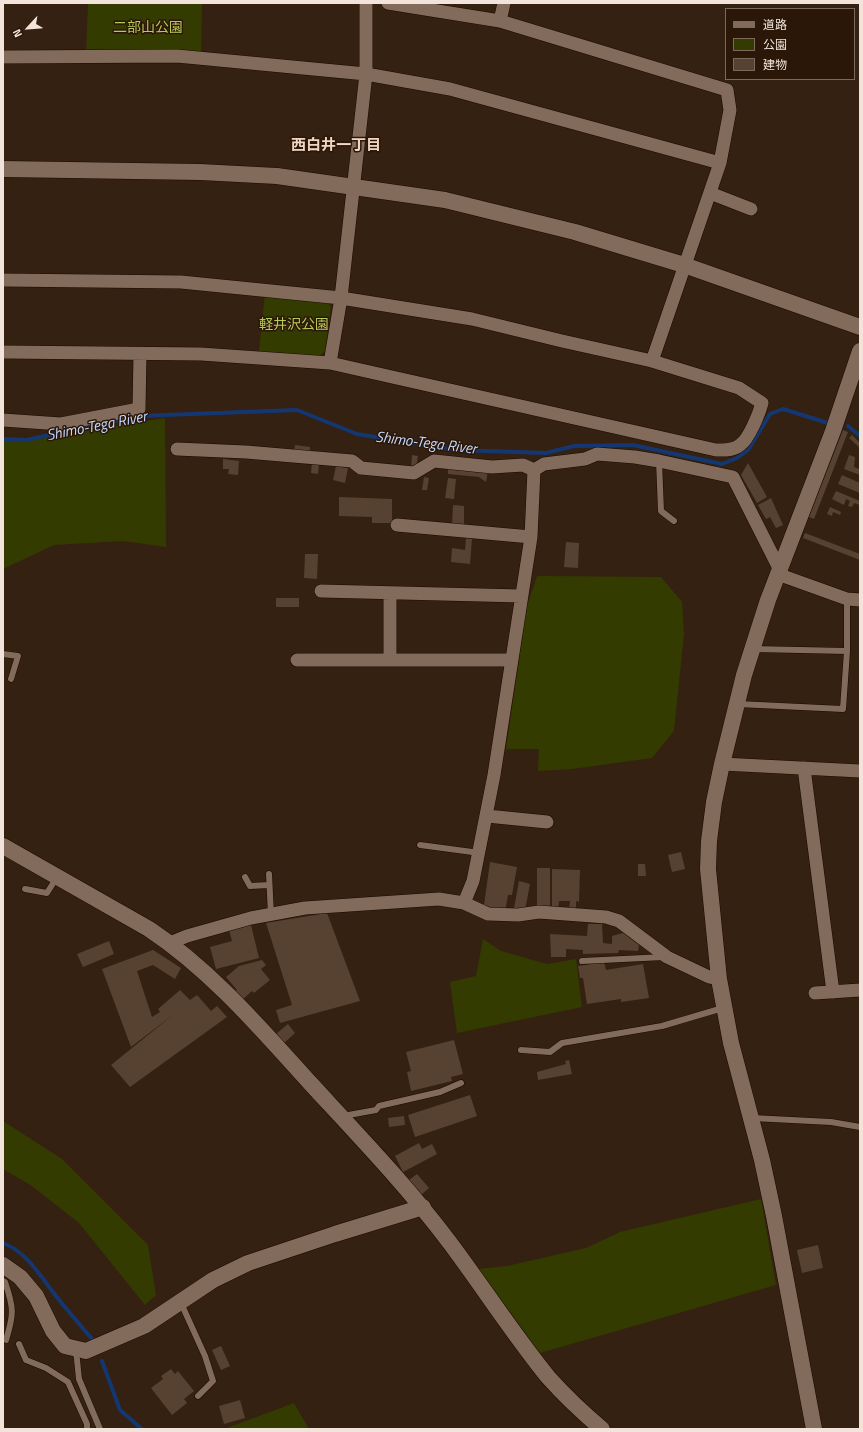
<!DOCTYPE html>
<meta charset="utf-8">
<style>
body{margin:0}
#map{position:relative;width:863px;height:1432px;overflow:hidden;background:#342111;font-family:"Titillium Web","Noto Sans JP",sans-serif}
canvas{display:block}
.frame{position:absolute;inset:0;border:4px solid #f2e4db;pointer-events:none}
.legend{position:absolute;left:725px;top:8px;width:130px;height:72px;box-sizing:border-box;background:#2a1708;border:1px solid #7a695c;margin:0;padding:5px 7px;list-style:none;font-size:12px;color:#f2e4db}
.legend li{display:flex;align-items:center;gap:8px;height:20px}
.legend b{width:20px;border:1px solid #7a695c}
.north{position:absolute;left:8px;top:8px;width:40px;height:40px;-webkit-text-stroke:3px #2a1708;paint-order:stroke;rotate:244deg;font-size:11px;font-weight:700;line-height:16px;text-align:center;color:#f2e4db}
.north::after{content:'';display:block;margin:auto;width:14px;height:18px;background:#f2e4db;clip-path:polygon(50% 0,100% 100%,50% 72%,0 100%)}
</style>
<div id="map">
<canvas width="863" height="1432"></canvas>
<div class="frame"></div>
<ul class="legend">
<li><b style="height:5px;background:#826b5a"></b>道路</li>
<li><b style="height:11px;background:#343b00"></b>公園</li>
<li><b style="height:11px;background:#574231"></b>建物</li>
</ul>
<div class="north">N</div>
</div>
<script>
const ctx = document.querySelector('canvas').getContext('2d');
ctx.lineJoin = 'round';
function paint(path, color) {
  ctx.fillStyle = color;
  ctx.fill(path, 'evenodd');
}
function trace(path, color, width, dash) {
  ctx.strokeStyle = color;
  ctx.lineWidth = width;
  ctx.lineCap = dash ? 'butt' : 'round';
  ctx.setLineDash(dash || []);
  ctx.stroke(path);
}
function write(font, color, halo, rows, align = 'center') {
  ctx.font = font + ' "Titillium Web","Noto Sans JP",sans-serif';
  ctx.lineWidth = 3;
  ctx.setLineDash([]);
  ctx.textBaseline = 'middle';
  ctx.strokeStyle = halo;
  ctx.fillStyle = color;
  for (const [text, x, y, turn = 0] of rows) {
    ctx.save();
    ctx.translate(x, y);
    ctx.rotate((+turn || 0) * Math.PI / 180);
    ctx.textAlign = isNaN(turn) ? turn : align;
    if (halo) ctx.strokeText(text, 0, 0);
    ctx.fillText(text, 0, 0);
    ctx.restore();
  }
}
const green = new Path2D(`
 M88 3H202L201 57 86 55Z
 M265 293 325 300 331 307 325 351 317 358 259 352Z
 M165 418 166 547 123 541 54 545 3 569V440H26Z
 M537 576 661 577 682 602 684 634 674 731 652 758 572 769 538 771 539 749H506L527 606Z
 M483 939 501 951 547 964 576 959 582 1007 457 1033 450 982 476 976Z
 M3 1121 62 1159 148 1245 156 1295 145 1305 79 1223 32 1186 3 1169Z
 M761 1199 776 1285 540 1353 479 1269 507 1266 586 1248 620 1232Z
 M294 1403 309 1429H224Z`);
const stream = new Path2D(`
 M848 426 860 436
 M3 439 26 440 139 416 297 410 357 434 457 450 546 453 574 446 633 445 722 464 737 458 748 450 770 414 783 409 828 423
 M3 1243C27 1252 41 1277 56 1296 68 1311 80 1325 92 1339
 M102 1361 120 1410 142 1429`);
const building = new Path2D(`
 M843 430 848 432 814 519 809 517Z
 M852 435 860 443V448L849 438Z
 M295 445 310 447V451L306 450V453L294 452Z
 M412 455 418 456 416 468H411Z
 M849 455 855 457 854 467 859 469 860 466V475L844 469Z
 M223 459 239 461 238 475 228 474 229 469H223Z
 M312 463 319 464 318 474 311 473Z
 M748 463 767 497 757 503 741 475Z
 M336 466 348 468 345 483 333 480Z
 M448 468 488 471 486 482 479 477 448 474Z
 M842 475 860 483V493L838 484Z
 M424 477 429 478 427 490H422Z
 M448 478 456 479 454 499 445 498Z
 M836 491 860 501V505L854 503 852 507 848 506 850 501 846 499 844 505 832 499Z
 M339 497 392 499V523H372V517L339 516Z
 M771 498 783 525 776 528 770 517 766 519 758 505Z
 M453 505 464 506V526H452Z
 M830 507 841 512 840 515 833 512 832 516 827 514Z
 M805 533 860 554V560L803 538Z
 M466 538 472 539 470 564 451 562 452 548 465 550Z
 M566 542 579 543 578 568 564 567Z
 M305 554H318L317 579 304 578Z
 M276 598H299V607H276Z
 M681 852 685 869 672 872 668 855Z
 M490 862 517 867 512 895H508L505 912 488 910 489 906 484 905Z
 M638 864H645L646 876H638Z
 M537 868H550V906H537Z
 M552 869 580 870 579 902 576 901V912H569L570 901H559L558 912H552Z
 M519 881 530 884 525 910 514 908Z
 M327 913 360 1001 280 1023 276 1010 292 1005 266 923Z
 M588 924H602L603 943 612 944V936L623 933 639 945 638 951 619 950 618 953 583 954V950L566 949V957H551L550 934 587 936Z
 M251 925 259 958 216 969 210 947 232 941 229 930Z
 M109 941 114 954 83 967 77 954Z
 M153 950 181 968 175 979 153 965 137 971 152 1017 160 1012 158 1009 180 990 190 1000 197 995 211 1011 217 1006 227 1017 130 1087 111 1065 174 1014 131 1047 102 969Z
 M262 960 266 965 261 969 270 980 254 993 252 991 242 1000 235 991 237 990 226 977 239 966Z
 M604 962 606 970 643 964 649 998 621 1002V999L587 1004 583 978H580L578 966Z
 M288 1024 295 1033 284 1043 276 1034Z
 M454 1040 463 1074 451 1077 452 1081 411 1091 407 1072 411 1071 406 1052Z
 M569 1060 572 1074 538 1080 537 1072 566 1064 565 1061Z
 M470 1095 477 1116 415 1137 408 1115Z
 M404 1116 405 1125 389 1127 388 1118Z
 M419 1143 422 1149 432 1144 437 1154 403 1172 395 1156Z
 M417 1174 429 1188 421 1195 409 1180Z
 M818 1245 823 1268 802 1273 797 1250Z
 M221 1346 230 1366 221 1370 212 1350Z
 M171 1369 175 1374 178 1371 194 1391 184 1399 187 1403 172 1415 151 1388 163 1379 161 1376Z
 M240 1400 245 1418 224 1424 219 1406Z`);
const service = new Path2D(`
 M659 461 661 511 674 521
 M753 649 847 651
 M3 654 18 656 11 679
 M738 704 843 709 847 651V599
 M420 845 480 853
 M269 874 271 915
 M245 877 250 886 269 885
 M25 889 47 893 57 877
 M582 961 664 957
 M521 1050 550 1052 562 1043 662 1026 723 1008
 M343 1116 376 1110 379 1106 440 1092 461 1083
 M752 1118 831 1122 860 1127
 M3 1281 5 1282C14 1308 14 1314 6 1340
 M181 1303 205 1356 213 1381 198 1396
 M19 1344 26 1360 46 1368 68 1382 87 1424V1429
 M76 1350 79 1379 100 1429`);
const minor = new Path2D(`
 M388 3 500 21 727 90 730 110 720 163 652 361
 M500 21 504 3
 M3 57 177 56 366 74 450 89 720 163
 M710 193 751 209
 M3 280 181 282 341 298 472 319 562 341 652 361 739 388 762 403C759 414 749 439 740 445 733 451 724 450 716 450L330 363 201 354 3 352
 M330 363 341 298 366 74V3
 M3 420 61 424 139 409 140 354
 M177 449 246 452 352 461 361 468 414 473 434 461 492 467 523 465 534 470 544 464 585 459 597 454 635 457 659 461 733 477 783 576 847 599 860 600
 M397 525 531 537
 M321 591 521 596
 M390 593V660
 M297 660H511
 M722 764 860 771
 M804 768 833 992
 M487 816 547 822
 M464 903 473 881 494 775 531 537 534 470
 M170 943 187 936 251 918 305 908 439 899 464 903 488 914 518 915 539 912 606 917 619 921 667 957 709 977 719 979
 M815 993 860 990`);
const tertiary = new Path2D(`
 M3 169 200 172 277 176 445 200 575 232 684 265 860 327
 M3 846 149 929C212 971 261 1029 311 1084 359 1136 407 1186 450 1243 483 1287 513 1334 548 1377 565 1396 583 1413 602 1429
 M3 1265 20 1277 36 1296 53 1331 65 1346 86 1351 144 1326 213 1280 248 1263 335 1234 423 1207
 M814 1429 774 1216 762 1160 731 1043 719 979 708 869 709 841 714 802 722 764 744 675 768 600 833 431 860 351`);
const parkNames = [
 ["二部山公園",148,29],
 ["軽井沢公園",294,326]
];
const neighbourhoodNames = [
 ["西白井一丁目",336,146]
];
const waterNames = [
 ["Shimo-Tega River",97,427,-11],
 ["Shimo-Tega River",426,444,7]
];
paint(green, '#343b00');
trace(stream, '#143772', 4);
paint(building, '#574231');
trace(service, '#1b0a00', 7);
trace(minor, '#1b0a00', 14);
trace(tertiary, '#1b0a00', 17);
trace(service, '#826b5a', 6);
trace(minor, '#826b5a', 13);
trace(tertiary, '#826b5a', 16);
write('14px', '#b9c957', '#2a1708', parkNames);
write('bold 15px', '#efd5c2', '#2a1708', neighbourhoodNames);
write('italic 15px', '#c4daff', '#2a1708', waterNames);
</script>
